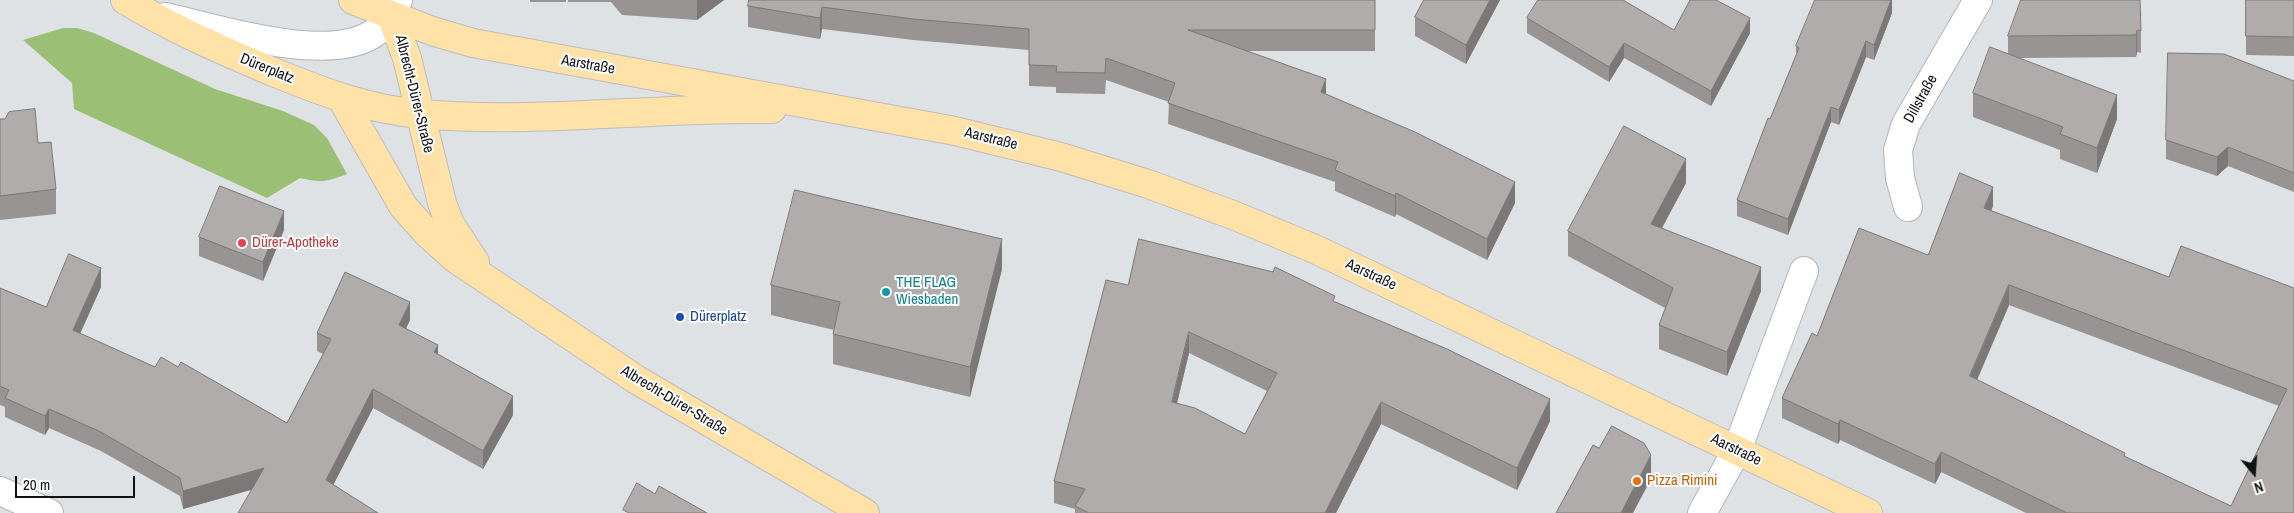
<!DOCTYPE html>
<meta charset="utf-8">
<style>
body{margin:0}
#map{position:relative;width:2294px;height:513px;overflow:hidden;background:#dfe2e4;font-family:"Archivo Narrow",sans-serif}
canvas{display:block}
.north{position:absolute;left:2229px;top:448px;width:50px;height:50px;-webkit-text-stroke:4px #fff;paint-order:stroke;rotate:162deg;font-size:14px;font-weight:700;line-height:20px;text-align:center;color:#101112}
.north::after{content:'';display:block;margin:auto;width:18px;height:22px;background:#101112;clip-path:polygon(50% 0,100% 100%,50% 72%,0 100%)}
.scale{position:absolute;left:15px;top:476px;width:120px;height:22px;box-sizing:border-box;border:2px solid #101112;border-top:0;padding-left:6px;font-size:15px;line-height:18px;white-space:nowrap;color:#101112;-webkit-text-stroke:4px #fff;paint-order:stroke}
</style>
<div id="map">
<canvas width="2294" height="513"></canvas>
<div class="north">N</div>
<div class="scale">20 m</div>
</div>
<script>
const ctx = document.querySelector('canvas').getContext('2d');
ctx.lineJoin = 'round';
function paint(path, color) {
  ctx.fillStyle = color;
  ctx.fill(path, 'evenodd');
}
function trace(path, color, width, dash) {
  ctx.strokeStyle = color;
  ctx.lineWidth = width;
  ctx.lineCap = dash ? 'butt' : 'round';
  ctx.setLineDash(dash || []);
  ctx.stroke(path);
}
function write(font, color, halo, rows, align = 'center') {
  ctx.font = font + ' "Archivo Narrow",sans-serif';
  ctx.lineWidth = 4;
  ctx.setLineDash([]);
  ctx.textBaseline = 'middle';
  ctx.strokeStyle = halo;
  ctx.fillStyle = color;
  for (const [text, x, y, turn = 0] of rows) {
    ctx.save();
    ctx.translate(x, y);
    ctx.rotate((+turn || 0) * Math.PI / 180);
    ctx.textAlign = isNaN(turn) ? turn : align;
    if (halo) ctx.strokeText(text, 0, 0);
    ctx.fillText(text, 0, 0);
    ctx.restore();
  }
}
const green = new Path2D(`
 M63 28H77L94 33 215 89 283 111 314 125 327 138 347 174C327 182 321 183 300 178L267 198 74 109 72 83 23 40Z`);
const minor = new Path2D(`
 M165 17C218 29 324 63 371 35 385 27 392 14 398 0
 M1908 207 1900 178 1898 150 1906 124 1978 0
 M0 491 49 513
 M1702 513 1737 450 1804 271`);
const major = new Path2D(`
 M125 0C171 28 221 50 271 71 320 91 366 109 420 114 536 124 655 107 772 109
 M353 0 432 31 473 43 955 131 1061 157 1148 184 1233 215 1317 250 1868 513
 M391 15 407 58 442 203 450 224 475 262
 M342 99 403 206 427 233 456 259 637 380 865 513`);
const wall = new Path2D(`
 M530 0H566V2H530Z
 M568 0H724L697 20 622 15 611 2H568Z
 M1375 0V51H1248L1326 94 1515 203 1487 260 1396 214 1395 217 1335 191V182L1168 124 1169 102 1106 80 1105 94 1056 93V87L1029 86V50L913 40 822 29 820 39 748 27V6Z
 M1424 0H1500L1466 64 1415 36V17Z
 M1892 0V13L1874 60 1866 57 1839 125 1831 122 1788 235 1737 216V200L1796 56V46Z
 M2246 0H2294V56L2246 55Z
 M1527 18 1674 30 1750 33 1711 106 1624 58 1609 82 1527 33Z
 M2141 31V53L2137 52 2136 57 2019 58 2117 119 2097 173 2060 159V150L1973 117V93L2008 53V36Z
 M2294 81V192L2228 166 2217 176 2166 159V140Z
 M0 119 38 143 56 189V214L0 220Z
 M1686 183 1662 228 1761 291 1727 376 1659 349V325L1665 308 1568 256V231Z
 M1993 206 1991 211 2169 277 2294 288V513H2026L1941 472 1935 484 1840 440 1838 444 1782 418V398L1817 336ZM2009 305 2279 406 2231 506 2125 457 1977 380Z
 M284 230 263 281 199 256V237Z
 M1002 269 970 397 833 364V334L834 330 771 315V285Z
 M1128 285 1335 302 1550 421 1517 490 1381 424 1336 513H1075V509L1054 503V481ZM1189 353 1267 391 1245 434 1177 403Z
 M101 287 80 334 155 367H178L287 423 323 354 317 351V333L410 320 406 328 513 415 483 469 373 408 333 485 251 490 183 509 180 496 101 451 49 428 45 435 5 417V407L0 405V288L46 307Z`);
const shadedWall = new Path2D(`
 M697 0H724L697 20Z
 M1490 0H1500L1466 64V45Z
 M1891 0H1892V13L1874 60V45Z
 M822 7V29L820 39V18Z
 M1750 18V33L1711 106V91Z
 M2137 30V52L2136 57V35Z
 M1866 41V57L1839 125V110Z
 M1624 43V58L1609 82V67Z
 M1326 79V100L1321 92Z
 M2117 95V119L2097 173V148Z
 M1831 107V122L1788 235V219Z
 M2228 147V166L2217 176V157Z
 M1686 159V183L1651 248V224Z
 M1515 182V203L1487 260V239Z
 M1993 187V206L1984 228V208Z
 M1396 193V214L1395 217V196Z
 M284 211V230L263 281V262Z
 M1002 239V269L970 397V367Z
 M1761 267V291L1727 376V352Z
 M101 268V287L73 349V330Z
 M2009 285V305L1970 396V376Z
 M410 302V320L399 343V325Z
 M1189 332V353L1172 424V402Z
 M438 345V364L434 352Z
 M373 389V408L326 499V480Z
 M513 396V415L483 469V451Z
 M1550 399V421L1517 490V468Z
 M1381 402V424L1336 513H1325Z
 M49 409V428L45 435V416Z
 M1840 420V440L1838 444V424Z
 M1941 452V472L1935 484V464Z
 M1651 455V479L1633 513H1621Z
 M264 468V486L183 509V491Z`);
const building = new Path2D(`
 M749 0H1375V30H1188L1326 79 1321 92 1415 132 1515 182 1487 239 1396 193 1395 196 1335 170 1338 162 1168 103 1175 83 1106 58 1105 73 1056 72 1057 66 1029 65V29L913 19 822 7 820 18 748 6Z
 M1424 0H1490L1466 45 1415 17Z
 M1538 0H1623L1674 30 1690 0H1716L1750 18 1711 91 1624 43 1609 67 1527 18Z
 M1815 0H1891L1874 45 1866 41 1839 110 1831 107 1788 219 1737 200 1768 118 1770 119 1799 48 1796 46Z
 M2021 0H2140L2141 31 2137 30 2136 35 2008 36Z
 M2246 0H2294V37L2246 36Z
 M1990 47 2117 95 2097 148 2060 134 2063 127 1973 93Z
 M2168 53 2224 54 2294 81V173L2228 147 2217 157 2166 140Z
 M35 109 38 143 51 142 56 189 0 196V119H5L9 112Z
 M1624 126 1686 159 1651 224 1761 267 1727 352 1659 325 1673 288 1568 231Z
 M1960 173 1993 187 1984 208 2169 277 2181 246 2294 288V513H2067L1941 452 1935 464 1840 420 1838 424 1782 398 1812 333 1817 336 1859 228 1928 255ZM2009 285 2287 389 2231 506 2124 456 2125 453 1970 376Z
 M220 186 284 211 263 262 199 237Z
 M795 190 1002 239 970 367 833 334 840 302 771 285Z
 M1139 239 1273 272 1275 267 1335 296 1333 301 1447 349 1550 399 1517 468 1381 402 1325 513H1089L1075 506 1085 489 1054 481 1106 280 1128 285ZM1189 332 1277 373 1245 434 1195 408 1172 402Z
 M69 254 101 268 73 330 155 367 161 357 178 367 181 362 287 423 331 339 317 333 345 272 410 302 399 325 438 345 434 352 513 396 483 451 373 389 326 480 378 513H238L264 468 183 491 180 478 101 432 49 409 45 416 5 398 9 390 0 386V288L46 307Z
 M1612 426 1644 443 1651 455 1621 513H1556L1593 445 1599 448Z
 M637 483 655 494 659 486 707 513H629L623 510Z`);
const markers = [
 [242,243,5,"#e0444e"],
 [886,292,5,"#0f9aa8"],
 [680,317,5,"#1a4fb4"],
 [1637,481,5,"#e8710a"]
];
const streetNames = [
 ["Aarstraße",588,65,10],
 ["Dürerplatz",267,69,22],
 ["Albrecht-Dürer-Straße",414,94,76],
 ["Dillstraße",1921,99,-61],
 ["Aarstraße",991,139,14],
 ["Aarstraße",1371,275,25],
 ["Albrecht-Dürer-Straße",674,401,31],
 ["Aarstraße",1736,450,26]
];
const healthNames = [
 ["Dürer-Apotheke",252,243]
];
const cultureNames = [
 ["THE FLAG",896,283],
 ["Wiesbaden",896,300]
];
const transitNames = [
 ["Dürerplatz",690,317]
];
const foodNames = [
 ["Pizza Rimini",1647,481]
];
paint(green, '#9bbf75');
trace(minor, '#b2b5b8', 30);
trace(major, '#bcbcbd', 30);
trace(minor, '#fff', 28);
trace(major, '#fee2a8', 28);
paint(wall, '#989494');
paint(shadedWall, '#7c7878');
paint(building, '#b1acac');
trace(building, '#7c7878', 1);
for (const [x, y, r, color] of markers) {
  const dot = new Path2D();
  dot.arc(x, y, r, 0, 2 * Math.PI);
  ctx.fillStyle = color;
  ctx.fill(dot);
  trace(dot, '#fff', 2);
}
write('15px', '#101112', '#fff', streetNames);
write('15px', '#be3a42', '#fff', healthNames, 'left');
write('15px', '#0d838f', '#fff', cultureNames, 'left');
write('15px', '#164399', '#fff', transitNames, 'left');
write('15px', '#c56008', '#fff', foodNames, 'left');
</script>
